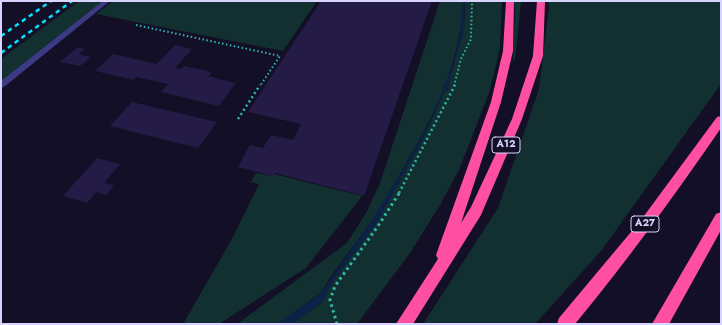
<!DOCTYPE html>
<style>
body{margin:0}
#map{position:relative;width:722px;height:325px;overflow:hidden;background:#130f26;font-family:Jost,sans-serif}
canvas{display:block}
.frame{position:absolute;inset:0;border:2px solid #d9d4ff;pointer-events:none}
</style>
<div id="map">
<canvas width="722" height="325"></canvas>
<div class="frame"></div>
</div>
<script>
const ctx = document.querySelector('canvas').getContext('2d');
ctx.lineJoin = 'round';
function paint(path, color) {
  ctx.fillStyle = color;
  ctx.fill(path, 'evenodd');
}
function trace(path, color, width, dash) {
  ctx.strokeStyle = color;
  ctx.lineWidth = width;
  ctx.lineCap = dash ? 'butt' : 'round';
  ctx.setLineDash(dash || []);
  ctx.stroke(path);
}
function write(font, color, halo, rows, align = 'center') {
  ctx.font = font + ' Jost,sans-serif';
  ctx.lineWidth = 3.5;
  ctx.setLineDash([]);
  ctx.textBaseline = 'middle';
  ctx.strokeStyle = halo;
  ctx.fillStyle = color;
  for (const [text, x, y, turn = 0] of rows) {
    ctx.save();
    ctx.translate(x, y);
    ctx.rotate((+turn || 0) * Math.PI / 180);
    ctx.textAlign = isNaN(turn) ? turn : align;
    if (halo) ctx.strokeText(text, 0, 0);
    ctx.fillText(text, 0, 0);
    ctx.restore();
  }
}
const green = new Path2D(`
 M79 1H104L1 82V59Z
 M113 1H317L283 51 96 14Z
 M440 1H463C461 66 430 124 397 179 388 194 380 209 370 223 354 247 335 268 321 293L315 297 278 324H237L347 243 366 213 380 183Z
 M465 1H502L500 47 495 70 489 93 459 170 440 205 410 253 357 324H292L321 303 335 278 375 225 423 139 445 90H448V86L465 18Z
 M514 1H521L515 61 513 60 515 11Z
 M548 1H721V84L601 251 535 324H423L498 208 539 89 549 7Z
 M256 173 273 176 274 174 362 196 306 268 219 324H183L233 237 259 184 251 182Z`);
const water = new Path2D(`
 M463 1H465L464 31 448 86 449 89 445 90 423 139 375 225 335 278 321 303 292 324H278L321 293 370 223 407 163 430 121 453 64 459 40Z`);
const building = new Path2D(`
 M321 1H432L364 196 275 173 273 176 238 167 250 145 263 148 271 135 293 140 301 124 248 112Z
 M175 45 192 49 175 68 181 69 184 66 212 72 208 77H215L214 78 236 83 219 106 161 92 168 84 136 77 134 80 95 71 113 54 157 64Z
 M78 47 85 49 79 54 91 57 80 66 60 62Z
 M132 102 217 122 198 148 110 126Z
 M97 158 120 164 104 183 114 185 106 195 96 192 87 203 63 196Z`);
const pathFar2 = new Path2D(`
 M136 25 280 56 260 86
 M454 86 461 59 471 39 472 1`);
const pathFar1 = new Path2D(`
 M238 119 260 85
 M399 193 455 85`);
const path = new Path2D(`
 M337 324 330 300 335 286 378 226 400 192`);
const minor = new Path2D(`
 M103 1H110L4 87 1 88V81Z`);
const highway = new Path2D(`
 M506 1H514L513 51 501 102 461 223 471 207 512 119 533 56 537 1H545L543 56 522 119 481 215 413 324H396L438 259 436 255 491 102 503 51Z
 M721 116V128C675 195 627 261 575 324H557L559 318 641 220 717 117Z
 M721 212V230L669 324H652L716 214Z`);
const rail = new Path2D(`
 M1 36 51 1
 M1 53 72 1`);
const shields = [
 [506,145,28],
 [645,224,28]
];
const shieldNames = [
 ["A12",506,145],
 ["A27",645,224]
];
paint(green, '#12302f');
paint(water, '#0c2248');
paint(building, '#241b47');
trace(pathFar2, '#2fb8b0', 2, [1.5, 2.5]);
trace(pathFar1, '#2fb8b0', 2.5, [2, 3]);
trace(path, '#2fb8b0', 3, [2.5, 3.5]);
paint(minor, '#3d3a85');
paint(highway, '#ff4fa3');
trace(rail, '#00e5ff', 2.5, [4.5, 4]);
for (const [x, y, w] of shields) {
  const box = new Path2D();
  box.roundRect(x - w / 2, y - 8, w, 16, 3);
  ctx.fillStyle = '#130f26';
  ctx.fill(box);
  trace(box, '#d9d4ff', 1);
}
write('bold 10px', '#d9d4ff', null, shieldNames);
</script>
